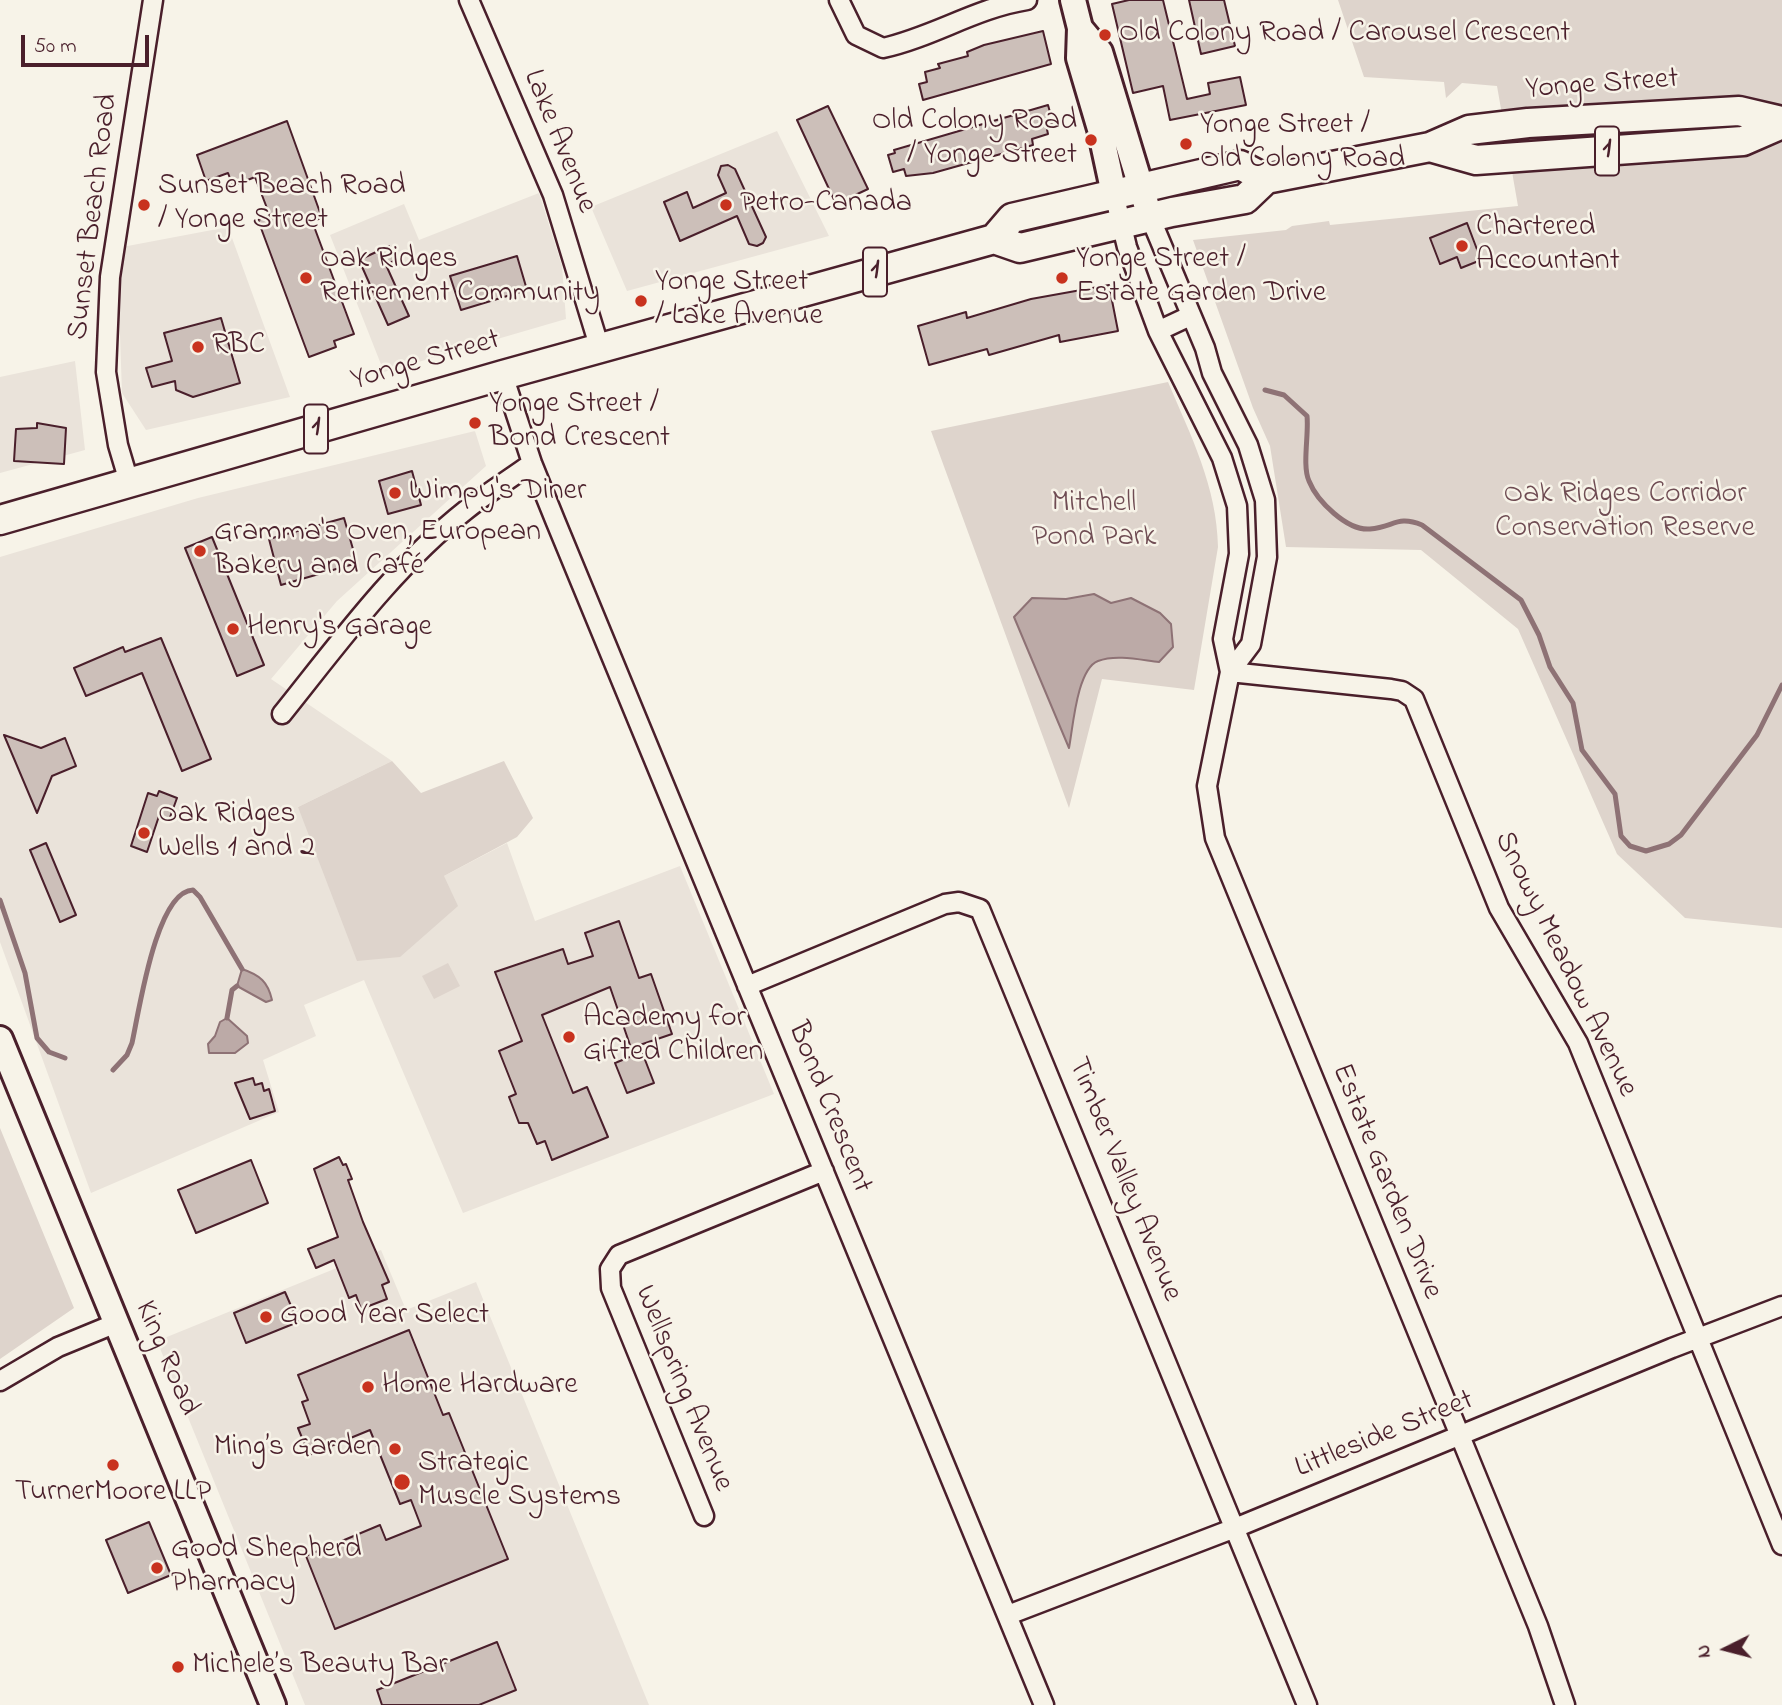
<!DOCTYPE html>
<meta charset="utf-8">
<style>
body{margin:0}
#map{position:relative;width:1782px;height:1705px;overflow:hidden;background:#f7f3e8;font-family:"Indie Flower",sans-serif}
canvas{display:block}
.north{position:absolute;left:1691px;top:1614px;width:70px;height:70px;-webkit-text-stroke:5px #f7f3e8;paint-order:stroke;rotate:264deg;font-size:19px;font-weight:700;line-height:28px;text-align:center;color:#4a1f2b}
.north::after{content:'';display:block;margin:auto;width:24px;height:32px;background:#4a1f2b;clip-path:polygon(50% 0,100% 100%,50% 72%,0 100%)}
.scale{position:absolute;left:21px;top:35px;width:128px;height:32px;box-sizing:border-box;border:4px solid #4a1f2b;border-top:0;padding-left:9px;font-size:21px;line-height:24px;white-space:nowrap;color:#4a1f2b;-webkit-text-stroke:5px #f7f3e8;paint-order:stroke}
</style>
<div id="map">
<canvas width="1782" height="1705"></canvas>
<div class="north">N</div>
<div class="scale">50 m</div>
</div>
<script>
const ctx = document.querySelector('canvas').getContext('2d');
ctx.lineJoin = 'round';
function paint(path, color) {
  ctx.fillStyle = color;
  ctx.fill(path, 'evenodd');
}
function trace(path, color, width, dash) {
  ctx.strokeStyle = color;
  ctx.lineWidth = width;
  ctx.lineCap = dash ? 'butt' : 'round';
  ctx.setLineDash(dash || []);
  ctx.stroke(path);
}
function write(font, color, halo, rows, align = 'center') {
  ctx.font = font + ' "Indie Flower",sans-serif';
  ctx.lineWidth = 5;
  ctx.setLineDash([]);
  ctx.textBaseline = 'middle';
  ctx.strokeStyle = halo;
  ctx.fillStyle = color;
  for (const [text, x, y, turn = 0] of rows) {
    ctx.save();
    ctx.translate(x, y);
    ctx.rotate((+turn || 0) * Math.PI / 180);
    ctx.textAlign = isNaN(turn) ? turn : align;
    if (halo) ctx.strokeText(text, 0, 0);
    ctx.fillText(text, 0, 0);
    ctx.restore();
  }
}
const built = new Path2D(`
 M777 131 829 236 627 291 591 207Z
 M539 193 562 266 566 319 384 372 330 235 404 204 419 240Z
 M228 227 290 397 146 430 122 393 117 248Z
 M75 361 85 450 0 473V377Z
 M475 431 486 466 337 601 271 679 392 761 298 807 444 876 507 843 535 921 680 866 774 1094 463 1213 364 980 304 1005 316 1036 263 1060 279 1112 91 1193 0 942V557L198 498Z
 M381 1250 406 1310 476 1282 649 1705H305L157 1341Z`);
const green = new Path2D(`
 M1338 0H1782V928L1685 918 1617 854 1518 629 1421 550 1286 547 1270 446 1253 408 1193 240 1286 230 1292 226 1329 221 1330 225 1518 206 1497 86 1462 83 1446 98 1444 82 1364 77Z
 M1168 382C1191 436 1217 487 1218 547L1194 690 1102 679 1069 808 931 431Z
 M392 761 421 793 504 761 533 818 517 837 444 876 458 906 400 957 357 961 298 807Z
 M448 963 460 986 434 999 422 976Z
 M0 1128 74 1308 0 1359Z`);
const water = new Path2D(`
 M1094 594 1111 603 1131 598 1160 613 1171 624 1173 647 1159 662C1141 660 1116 654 1098 661 1077 669 1073 727 1069 748L1014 617 1032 598 1066 599Z
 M242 969C260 975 268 982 272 1000L266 1002 237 986Z
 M227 1018 247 1036 248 1043 235 1053H209L208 1044 215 1036 220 1022Z`);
const stream = new Path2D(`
 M1265 390 1284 395 1307 416C1309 434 1302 466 1309 481 1317 501 1347 531 1370 529 1394 527 1397 515 1422 525L1521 600 1539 635 1550 667 1573 703 1582 750 1615 794 1621 836 1630 846 1646 851 1669 844 1681 835 1757 735 1782 685
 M0 900 25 973 37 1038 49 1052 65 1058
 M227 1018 232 990 237 986
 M113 1070 127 1055 132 1043C139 1012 156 891 193 890L200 897 242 969`);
const building = new Path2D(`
 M1129 0H1163L1187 99 1210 94 1208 83 1240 77 1246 105 1170 120 1163 86 1133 93 1112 4Z
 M1189 0H1224L1235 46 1201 54Z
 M1043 31 1051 64 923 100 919 84 927 82 925 72 940 68 938 64 968 56 967 52 984 45Z
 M1048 105 1053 123 1046 125 1048 134 1032 139 1033 145 933 173 906 176 904 169 893 172 888 155 895 153 894 150Z
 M828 106 868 189 836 204 797 120Z
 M287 121 322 218 312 221 354 334 334 341 336 347 309 357 258 220 270 216 255 177 233 186 228 173 206 181 197 155Z
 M728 165 735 169 766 237 763 243 757 246 749 244 737 216 680 241 664 202 687 192 693 208 726 193 718 175 721 166Z
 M1467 223 1481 260 1461 268 1457 257 1440 264 1430 238Z
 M389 246 395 260 386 265 409 316 388 325 359 260Z
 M517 256 527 290 461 310 450 276Z
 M1109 285 1118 331 1060 342 1059 335 989 355 987 349 929 365 918 326 966 312 967 318 1031 299Z
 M221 318 240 383 193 397 176 390 175 381 152 387 146 368 172 361 164 333Z
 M37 423 66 428 64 464 14 461 16 429 37 428Z
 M412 471 421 505 388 514 379 481Z
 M344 518 357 563 281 585 269 539Z
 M212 537 264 665 237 676 185 548Z
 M161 638 211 759 182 771 142 673 86 696 74 668 123 647 125 652Z
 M4 735 41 748 65 738 76 766 52 776 37 813Z
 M159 791 177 798 169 820 159 816 147 852 131 846 148 793 157 796Z
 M46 843 76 915 60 922 30 850Z
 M619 921 639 978 651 974 672 1034 631 1048 610 987 542 1015 573 1093 587 1087 608 1137 552 1160 545 1141 537 1144 528 1123H519L509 1097 516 1094 499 1051 522 1041 495 972 563 949 568 964 593 956 585 933Z
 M642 1052 654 1083 627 1093 615 1063Z
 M253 1078 255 1085 262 1083 264 1091 269 1089 275 1111 250 1119 235 1083Z
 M339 1157 343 1165 346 1164 352 1179 348 1180 363 1222 389 1282 382 1285 387 1299 361 1309 356 1295 349 1298 334 1260 316 1268 308 1249 338 1237 314 1169Z
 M251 1160 268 1203 196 1233 178 1190Z
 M285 1292 298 1322 246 1343 234 1313Z
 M409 1330 443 1415 449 1413 508 1559 335 1629 306 1556 380 1525 386 1540 421 1526 411 1500 400 1504 370 1430 309 1455 298 1428 310 1424 302 1402 308 1400 298 1375Z
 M149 1522 171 1575 128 1593 106 1540Z
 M497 1642 516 1690 479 1705H382L377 1690Z`);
const street = new Path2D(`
 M469 0 553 195 600 349
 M839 0 856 35 883 48C933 37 976 8 1027 0
 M1114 194 1127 247 1158 331 1222 458 1237 506 1239 554 1223 639 1230 672
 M1150 217 1205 348 1212 373 1248 445 1265 500 1267 557 1251 644 1230 672 1207 786 1215 838 1538 1626 1565 1705
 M1158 331 1190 316
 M503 375 532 463 555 520 1044 1705
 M129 482 118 445 106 372 110 277 153 0
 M1230 672 1391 689 1402 691 1414 699 1499 908 1578 1043 1782 1545
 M282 714C339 643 394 567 466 510 487 493 510 479 532 463
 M747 986 945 904 959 902 980 909 1307 1705
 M0 1381 58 1347 114 1324
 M704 1516 611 1288 610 1269 619 1255 824 1171
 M1008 1615 1235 1528 1672 1348 1782 1306`);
const secondary = new Path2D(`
 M1073 0 1080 28 1079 58 1100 129 1114 194
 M1080 28 1100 52 1150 217
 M0 1039 273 1705`);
const primary = new Path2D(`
 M1430 147 1476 160 1743 141 1782 124
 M994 239 1020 248 1172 212 1245 199 1266 179 1430 147 1469 130 1528 123 1739 111 1782 121
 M0 520 503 375 994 239 1012 218 1240 165 1266 179`);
const markers = [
 [1105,35,7,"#c8321e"],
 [1091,140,7,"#c8321e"],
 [1186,144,7,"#c8321e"],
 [144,205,7,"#c8321e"],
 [726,205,7,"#c8321e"],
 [1462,246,7,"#c8321e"],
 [306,278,7,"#c8321e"],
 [1062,278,7,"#c8321e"],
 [641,301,7,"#c8321e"],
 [198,347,7,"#c8321e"],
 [475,423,7,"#c8321e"],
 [395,493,7,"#c8321e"],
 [200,551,7,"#c8321e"],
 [233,629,7,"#c8321e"],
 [144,833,7,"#c8321e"],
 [569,1037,7,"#c8321e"],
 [266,1317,7,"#c8321e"],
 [368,1387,7,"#c8321e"],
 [395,1449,7,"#c8321e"],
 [113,1465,7,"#c8321e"],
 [402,1482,9,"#c8321e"],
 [157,1568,7,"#c8321e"],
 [178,1667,7,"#c8321e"]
];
const shields = [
 [1607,151,24],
 [875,272,24],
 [316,429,24]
];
const shieldNames = [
 ["1",1607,151],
 ["1",875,272],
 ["1",316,429]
];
const poiNames = [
 ["Old Colony Road / Carousel Crescent",1119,35],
 ["Old Colony Road",1077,123,"right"],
 ["/ Yonge Street",1077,157,"right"],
 ["Yonge Street /",1200,127],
 ["Old Colony Road",1200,161],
 ["Sunset Beach Road",158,188],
 ["/ Yonge Street",158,222],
 ["Petro-Canada",740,205],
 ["Chartered",1476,229],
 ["Accountant",1476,263],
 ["Oak Ridges",320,261],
 ["Retirement Community",320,295],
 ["Yonge Street /",1076,261],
 ["Estate Garden Drive",1076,295],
 ["Yonge Street",655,284],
 ["/ Lake Avenue",655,318],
 ["RBC",212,347],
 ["Yonge Street /",489,406],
 ["Bond Crescent",489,440],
 ["Wimpy's Diner",409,493],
 ["Gramma's Oven, European",214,534],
 ["Bakery and Café",214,568],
 ["Henry's Garage",247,629],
 ["Oak Ridges",158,816],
 ["Wells 1 and 2",158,850],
 ["Academy for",583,1020],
 ["Gifted Children",583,1054],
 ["Good Year Select",280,1317],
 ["Home Hardware",382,1387],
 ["Ming’s Garden",381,1449,"right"],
 ["Strategic",418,1465],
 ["Muscle Systems",418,1499],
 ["TurnerMoore LLP",113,1494,"center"],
 ["Good Shepherd",171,1551],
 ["Pharmacy",171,1585],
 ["Michele’s Beauty Bar",192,1667]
];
const streetNames = [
 ["Yonge Street",1602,86,-4],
 ["Lake Avenue",558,142,68],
 ["Sunset Beach Road",95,217,-83],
 ["Yonge Street",426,362,-16],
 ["Snowy Meadow Avenue",1564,965,64],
 ["Bond Crescent",828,1108,68],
 ["Timber Valley Avenue",1123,1180,68],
 ["Estate Garden Drive",1385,1182,68],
 ["King Road",165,1359,67],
 ["Wellspring Avenue",682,1389,68],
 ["Littleside Street",1385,1436,-22]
];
const parkNames = [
 ["Oak Ridges Corridor",1625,496],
 ["Conservation Reserve",1625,530],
 ["Mitchell",1094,505],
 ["Pond Park",1094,539]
];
paint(built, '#eae3da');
paint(green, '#ded4cc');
paint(water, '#bcaaa7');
trace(water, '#8e7275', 2);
trace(stream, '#8e7275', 5);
paint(building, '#ccbfb9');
trace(building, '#4a1f2b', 2);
trace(street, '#4a1f2b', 23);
trace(secondary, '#4a1f2b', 30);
trace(primary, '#4a1f2b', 33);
trace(street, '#f7f3e8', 18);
trace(secondary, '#f7f3e8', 24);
trace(primary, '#f7f3e8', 28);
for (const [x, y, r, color] of markers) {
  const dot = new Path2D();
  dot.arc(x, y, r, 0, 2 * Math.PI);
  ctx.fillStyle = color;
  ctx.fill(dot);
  trace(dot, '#f7f3e8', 2.5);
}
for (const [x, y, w] of shields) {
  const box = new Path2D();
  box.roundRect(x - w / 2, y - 24.5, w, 49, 5);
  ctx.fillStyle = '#f7f3e8';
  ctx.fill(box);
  trace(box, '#4a1f2b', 2);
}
write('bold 28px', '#4a1f2b', null, shieldNames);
write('30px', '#4a1f2b', '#f7f3e8', poiNames, 'left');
write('30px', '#4a1f2b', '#f7f3e8', streetNames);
write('30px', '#6f4c53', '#f7f3e8', parkNames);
</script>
